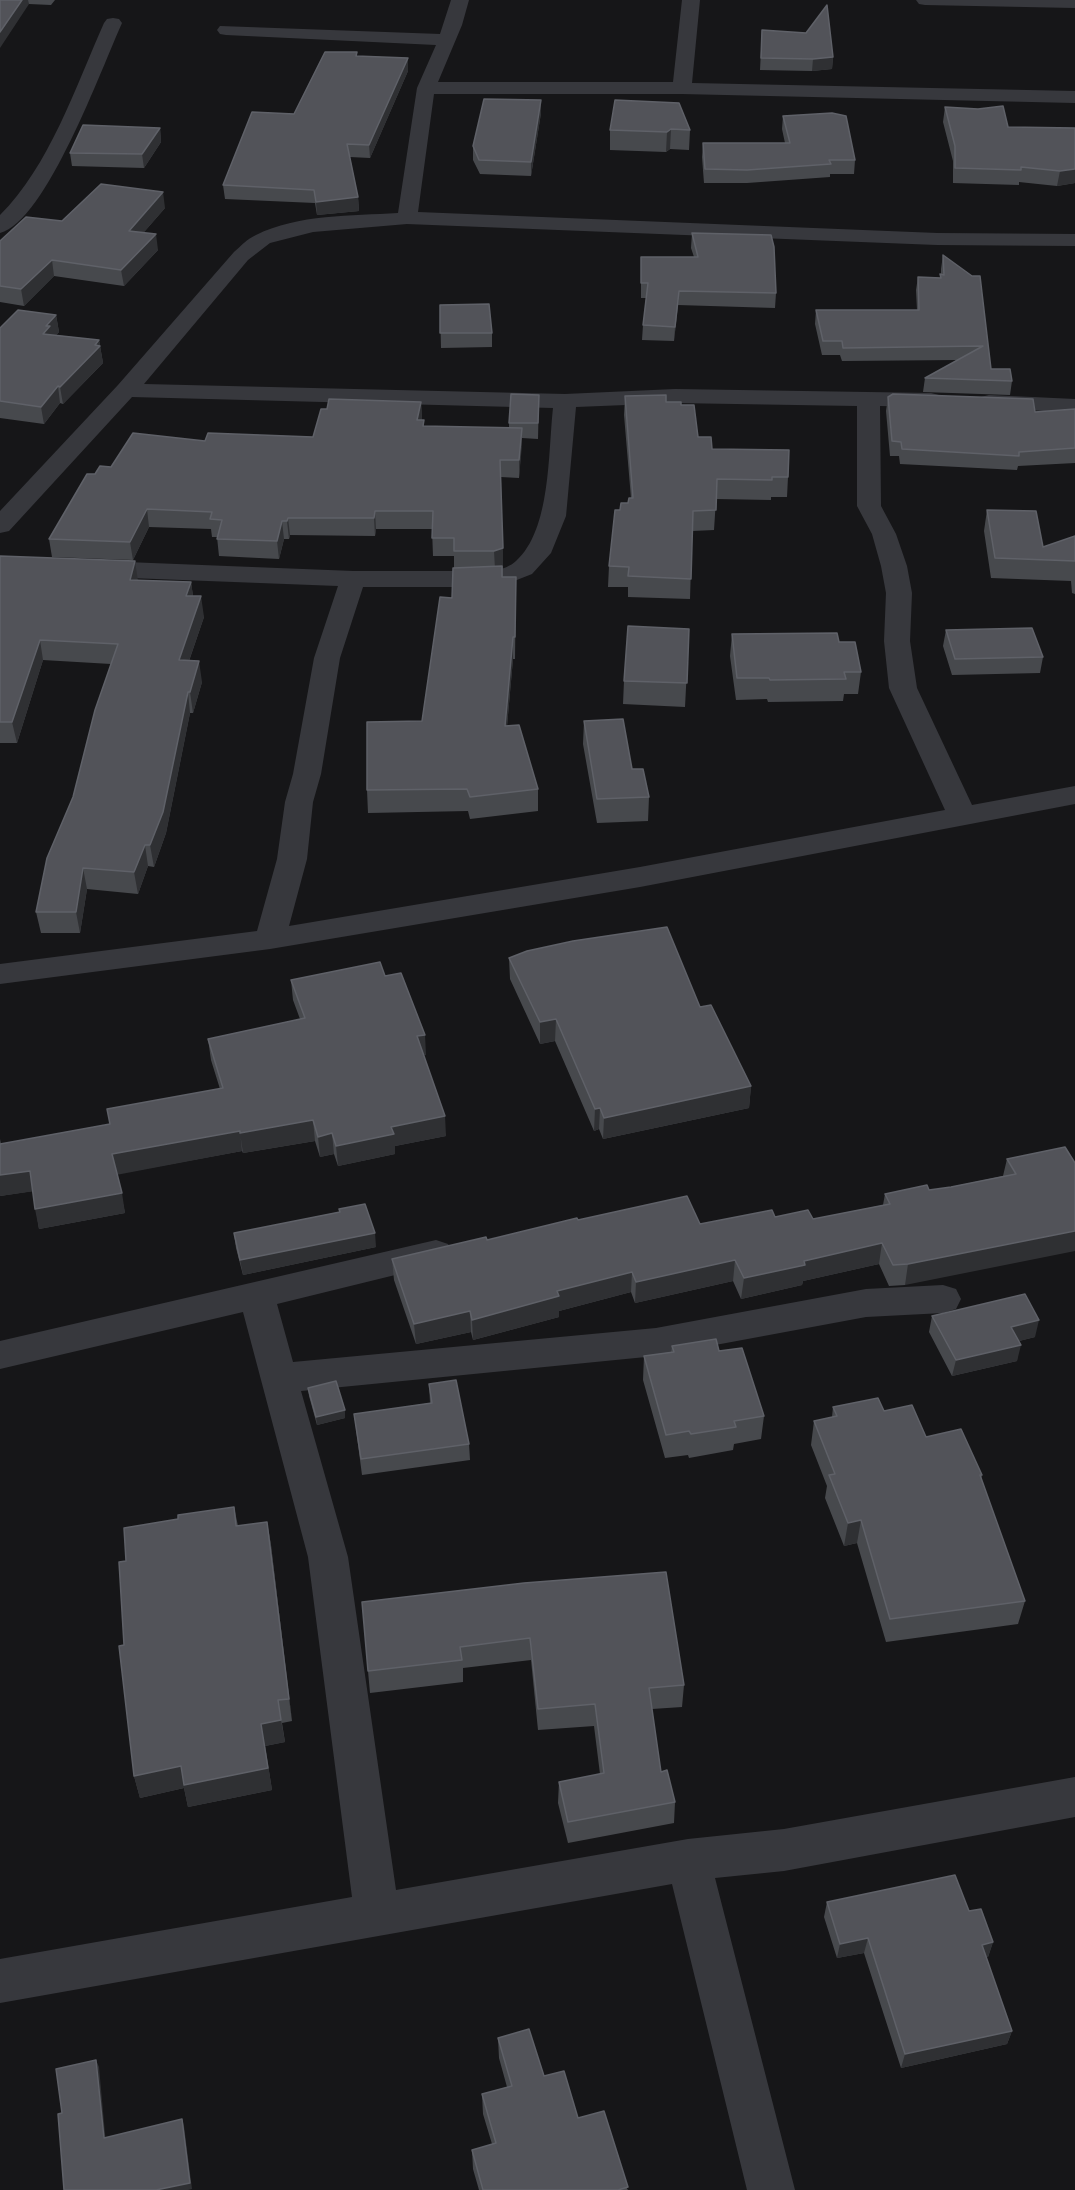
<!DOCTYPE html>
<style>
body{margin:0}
canvas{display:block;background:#161618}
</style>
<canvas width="1075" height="2190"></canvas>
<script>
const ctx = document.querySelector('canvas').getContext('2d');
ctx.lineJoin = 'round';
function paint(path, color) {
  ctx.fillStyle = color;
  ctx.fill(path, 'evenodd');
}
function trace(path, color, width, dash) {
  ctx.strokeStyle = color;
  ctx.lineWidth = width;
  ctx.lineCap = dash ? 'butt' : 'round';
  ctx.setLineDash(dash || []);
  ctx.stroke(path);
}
const minor = new Path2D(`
 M451 0H469L462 25 438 82H673L682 0H700L692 83 1075 91V103L682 94H434L418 212 937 233 1075 234V246L937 245 407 224 313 232 270 243 248 260 144 384 565 394 675 389 931 393 939 395 942 400 939 405 931 407 880 406 881 506 896 534 907 566 912 593 910 641 917 688 972 805 1075 786V804L640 887 270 949 0 984V964L257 931 277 859 285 802 293 774 314 658 338 586 0 573V557L353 571H495C502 569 511 566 516 561 551 530 548 453 553 408L132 397 9 531 0 533V511L118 385 234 252C241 246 247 239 256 235 298 214 352 216 398 213L417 88 436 45 226 35 220 34 217 30 220 26 440 34ZM675 403 857 406V506L872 534 881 566 886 593 884 641 889 688 945 810 640 867 289 926 307 859 313 802 321 774 340 658 363 587H499L532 574 551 553 566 516 576 407Z
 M916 0H1075V8L925 5 919 4Z
 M113 18 119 19 122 23C102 67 46 222 0 233V215C49 167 76 86 104 23L107 19Z
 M989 395 1075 399V413L981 407 978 402 981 397Z
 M436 1240 448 1244 454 1253 448 1262 277 1304 293 1362 656 1328 866 1289 943 1285 956 1289 961 1299 956 1309 943 1313 866 1317 656 1356 301 1391 348 1557 396 1890 688 1839 784 1829 1075 1777V1817L784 1871 715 1878 795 2190H747L672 1884 0 2003V1959L352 1897 308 1557 243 1312 0 1369V1341Z`);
const wall = new Path2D(`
 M0 0H55L51 5 29 4Z
 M762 30 833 57 832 69 812 71 760 70Z
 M357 56 408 58V71L370 158 350 157 358 197 359 211 317 215 315 203 225 199 223 185 294 114Z
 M679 103 690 130 689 150 670 149 666 152 610 150V130Z
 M945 107 1008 127 1075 128V183L1057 186 1019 182V185L953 183V161L943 122Z
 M541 113 531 176 480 174 473 160V146Z
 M783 116 855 160 854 174H830V177L747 183H704L702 157 703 143H785L782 129Z
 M160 128 161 142 144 168 72 166 70 153Z
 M165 208 144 232 158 250 124 286 54 276 24 306 0 302V241L62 221Z
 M692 233 776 293 775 308 678 305 674 341 642 340 643 325 646 298H641V257H694L691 248Z
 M943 255 991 369 1012 381 1010 395 923 392 925 378 957 360 842 361 840 355H822L815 324 816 310H917L916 290 918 277 940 278V274H941V269Z
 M440 305 492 333V347L441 348Z
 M56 315 59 332 56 335 99 340 103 363 63 404 60 403 44 424 0 418V328Z
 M539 395 538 439 522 438 519 478 501 477 503 577H516L515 659H513L507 726 538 789V811L470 819 468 811 368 813 367 790 422 721 452 598 454 568V556H433L432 529H376L375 536 290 535 289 539H284L279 559 219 556 217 537H212L211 529 149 527 133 560 52 557 49 539 95 474 111 467 205 441 313 437 327 409 421 402 422 420 424 426 509 428V423Z
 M625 396 666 402 681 405 698 437 712 449 788 477 787 497H771V500L716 499 714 530 692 531 690 599 628 597V587H608L609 566 620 510 628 503 631 498 624 415Z
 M888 397 1035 412 1075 409V463L1018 466 1017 470 900 464 899 456H890L886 411Z
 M987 510 1043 547 1075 536V594L1072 593 1071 581 991 578 984 531Z
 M0 556 138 580 191 582 193 596 204 617 189 661 202 682 193 713H190L166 833 154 867 148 866 138 894 87 889 80 933H41L36 912 73 797 111 664 43 660 17 743H0Z
 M689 629 685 707 623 704 624 681Z
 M946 630 1043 657 1040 673 952 675 943 646Z
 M732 634 839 642 861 672 858 694H844L843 701 768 702 767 699 736 700 730 656Z
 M584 721 632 769 649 797 648 821 597 823 583 744Z
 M509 958 700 1007 751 1086 749 1108 603 1139 599 1129 594 1131 555 1041 540 1044 510 979Z
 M385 976 426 1055H423L446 1136 395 1146V1154L338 1166 334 1154 320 1157 315 1141 243 1153 242 1151 117 1174 125 1213 39 1229 33 1191 0 1196V1139L1 1144 110 1124 220 1089 211 1060 208 1039 300 1019 293 1000 291 980Z
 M1065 1147 905 1285 889 1286 879 1264 803 1281 802 1285 741 1299 733 1281 635 1303 631 1292 559 1311V1317L473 1340 471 1332 416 1344 394 1280 392 1259 487 1240 578 1220 700 1224 775 1217 813 1219 883 1205 885 1194 929 1190 951 1187 1003 1176 1007 1159Z
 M339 1209 376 1247 243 1275 236 1248 234 1233 339 1212Z
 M932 1316 1035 1337 1019 1341 1017 1361 952 1376 929 1332Z
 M672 1346 719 1351 764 1416 761 1439 734 1444 733 1450 689 1458 688 1455 665 1458 643 1380 644 1356 671 1352Z
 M429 1384 469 1444 470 1460 362 1475 354 1414 430 1403Z
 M308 1388 345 1410V1418L317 1425 309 1396Z
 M833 1407 884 1411 926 1437 982 1475 981 1479 1025 1601 1018 1624 886 1642 857 1543 844 1546 825 1498 827 1486 811 1445 814 1421 832 1417Z
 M234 1507 238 1526 267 1522 271 1545 292 1721 282 1723 285 1742 265 1746 272 1790 188 1807 184 1788 140 1798 134 1776 124 1645 178 1519Z
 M524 1583 684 1685 682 1707 652 1709 661 1772 675 1802 674 1823 568 1843 558 1803 559 1782 600 1774 594 1726 538 1730 531 1660 463 1668V1682L370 1693 368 1671Z
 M827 1902 969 1911 993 1942 988 1957H986L1012 2031 1007 2044 901 2068 864 1953 837 1958 824 1917Z
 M498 2038 544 2076 578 2118 628 2190H479L473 2169 472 2150 492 2144 483 2114 482 2094 507 2087 499 2058Z`);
const shadedWall = new Path2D(`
 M22 0H28L29 4 0 48V32Z
 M833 57 832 69 812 71 813 59Z
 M408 58V71L370 158 369 145Z
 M541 100V113L531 176V162Z
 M160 128 161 142 144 168 142 154Z
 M671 129 670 149 666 152 667 132Z
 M1075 169V183L1057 186 1060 171Z
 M163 192 165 208 131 247 129 231Z
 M358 197 359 211 317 215 316 202Z
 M156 234 158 250 124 286 121 270Z
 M52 260 54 276 24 306 21 289Z
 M679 291 678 305 674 341 675 327Z
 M56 315 59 332 52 339 43 334 46 326Z
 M99 340 103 363 63 404 60 387Z
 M58 386 60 403 44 424 41 407Z
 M421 402 422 419 417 437V420Z
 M522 428V445L519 478V460Z
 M147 509 149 527 133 560 130 542Z
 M375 511 376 529 375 536 374 518Z
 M288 518 290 535 289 539 287 521Z
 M282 521 284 539 279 559 277 541Z
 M503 548V566L495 569 494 551Z
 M135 561 138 581 130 580Z
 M191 582 194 603 186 596Z
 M201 596 204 617 182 681 179 660Z
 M513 637V659L505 748V726Z
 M40 640 43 660 17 743 12 722Z
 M199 661 202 682 193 713 190 692Z
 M188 692 190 713 166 833 154 867 150 845Z
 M145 845 148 866 138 894 134 872Z
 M83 868 87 889 80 933 76 912Z
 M556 1019 555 1041 540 1044V1022Z
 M425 1035 426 1055 418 1056 417 1036Z
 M751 1086 749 1108 603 1139 604 1118Z
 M600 1108 599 1129 594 1131 595 1109Z
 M445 1116 446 1136 395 1146V1154L338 1166 336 1146 391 1127Z
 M313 1120 315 1141 243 1153 240 1133Z
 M240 1131 242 1151 116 1175 112 1154Z
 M332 1133 334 1154 320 1157 318 1137Z
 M30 1171 35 1191 0 1196V1175Z
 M122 1193 125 1213 39 1229 35 1209Z
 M1075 1231V1251L905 1285 908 1264Z
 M375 1233 376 1247 243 1275 240 1260Z
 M882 1243 879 1264 803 1281 802 1285 741 1299 744 1278 804 1261Z
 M735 1260 733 1281 635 1303 636 1282Z
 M632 1272 631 1292 559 1311V1317L473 1340 472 1320 557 1291Z
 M470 1311 471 1332 416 1344 414 1324Z
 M1039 1320 1035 1337 1007 1344 1011 1327Z
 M1021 1345 1017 1361 952 1376 956 1360Z
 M345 1410V1418L317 1425 316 1417Z
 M861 1520 857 1543 844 1546 848 1523Z
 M267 1522 271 1545 292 1721 289 1699Z
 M281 1720 285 1742 265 1746 272 1790 188 1807 184 1788 140 1798 134 1776 261 1724Z
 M868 1938 864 1953 837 1958 840 1944Z
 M993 1942 988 1957 977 1959 982 1945Z
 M1012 2031 1007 2044 901 2068 905 2054Z
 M96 2060 99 2067 106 2145 104 2138Z
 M182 2119 184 2126 192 2189 188 2190H156Z`);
const building = new Path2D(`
 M0 0H22L0 32Z
 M827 5 833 57 813 59 761 58 762 30 806 33Z
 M325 52H357L356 56 408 58 369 145 347 144 358 197 316 202 314 190 223 185 252 112 294 114Z
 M484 99 541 100 531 162 479 160 473 146Z
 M615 100 679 103 690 130 671 129 667 132 610 130Z
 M1003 106 1008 127 1075 128V169L1060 171 1021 167V170L955 168V146L945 107 978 109Z
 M832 113 846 116 855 160H829L831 164 747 170 705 169 703 143H790L783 116Z
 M83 125 160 128 142 154 70 153Z
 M101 184 163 192 129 231 156 234 121 270 52 260 21 289 0 286V241L26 217 62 221Z
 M692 233 771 235 774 247 776 293 679 291 675 327 643 325 648 283H641V257H698Z
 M943 255 972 276H980L991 369H1010L1012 381 925 378 983 346 843 348 842 341H823L816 310H919L918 277 941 278 940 274 944 275Z
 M489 304 492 333H440V305Z
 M18 310 56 315 46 326H50L43 334 99 340 95 345 100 346 60 387 58 386 41 407 0 401V328Z
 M511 394 539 395 538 423H509Z
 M893 394 1033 399 1035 412 1075 409V448L1019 452V456L902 449 901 442 892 441 888 397Z
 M666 395V402H681V405H694L698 437H711L712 449 789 450 788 477H772V480L717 479 716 510 693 511 691 579 628 576 629 567 609 566 615 510H620L621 503H628L629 498H633L625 396Z
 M329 399 421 402 417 420H424L423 426 522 428 519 460H500L503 548 494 551H454V538H432L433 511H375L374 518H288L287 521H282L277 541 217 539 222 520 210 519 212 512 147 509 130 542 49 539 87 474H95L100 466 111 467 133 433 205 441 208 433 313 437 321 409H327Z
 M987 510 1036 511 1043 547 1075 536V561L995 558Z
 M0 556 135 561 130 580 191 582 186 596H201L179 660 199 661 190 692H188L163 812 150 845H145L134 872 83 868 76 912H36L47 858 73 797 95 710 118 644 40 640 12 722H0Z
 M502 566V577H516L515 637H513L505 726 519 725 538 789 470 797 467 789 367 790V722L422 721 440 597 452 598 453 568Z
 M628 626 689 629 687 683 624 681Z
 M1032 628 1043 657 955 659 946 630Z
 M837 633 839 642H855L861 672H844L846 679 770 680 769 678H737L732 634Z
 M623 719 632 769H643L649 797 597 799 584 721Z
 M667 927 700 1007 711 1005 751 1086 604 1118 600 1108 595 1109 556 1019 540 1022 509 958 527 951 573 941Z
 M380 962 385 976 401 973 425 1035 417 1036 445 1116 391 1127 394 1134 336 1146 332 1133 318 1137 313 1120 240 1133V1131L112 1154 122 1193 35 1209 30 1171 0 1175V1144L110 1124 107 1109 223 1088 208 1039 305 1018 291 980Z
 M1065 1147 1075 1163V1231L908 1264 893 1265 882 1243 804 1261 805 1265 744 1278 735 1260 636 1282 632 1272 557 1291 559 1296 472 1320 470 1311 414 1324 392 1259 486 1237 487 1240 577 1218 578 1220 687 1196 700 1224 772 1210 775 1217 808 1210 813 1219 890 1204 885 1194 927 1185 929 1190 951 1187 1016 1174 1007 1159Z
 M365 1204 375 1233 240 1260 234 1233 340 1212 339 1209Z
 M1025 1294 1039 1320 1011 1327 1021 1345 956 1360 932 1316Z
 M716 1339 719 1351 742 1348 764 1416 734 1421 736 1427 691 1434 689 1431 666 1435 644 1356 674 1352 672 1346Z
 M456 1380 469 1444 361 1459 354 1414 432 1403 429 1384Z
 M336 1381 345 1410 316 1417 308 1388Z
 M878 1398 884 1411 912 1405 926 1437 961 1429 982 1475H980L1025 1601 890 1619 861 1520 848 1523 829 1475 835 1474 814 1421 837 1416 833 1407Z
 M234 1507 236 1526 267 1522 289 1699 278 1700 281 1720 261 1724 268 1768 184 1785 181 1766 134 1776 119 1646 124 1645 119 1562 126 1561 124 1528 178 1519V1515Z
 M666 1572 684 1685 649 1688 661 1772 667 1770 675 1802 568 1822 559 1782 604 1773 595 1704 538 1709 530 1638 460 1647 462 1660 368 1671 362 1602 524 1583Z
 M955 1875 969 1911 981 1909 993 1942 982 1945 1012 2031 905 2054 868 1938 840 1944 827 1902Z
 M529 2029 544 2076 564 2071 578 2118 604 2111 628 2187 618 2190H483L472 2150 496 2143 482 2094 512 2086 498 2038Z
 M96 2060 104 2138 182 2119 190 2183 156 2190H64L58 2114 62 2113 56 2069Z`);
paint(minor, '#37383d');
paint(wall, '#47494d');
paint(shadedWall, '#2f3033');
paint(building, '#525359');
trace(building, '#5f6168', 1.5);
</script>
